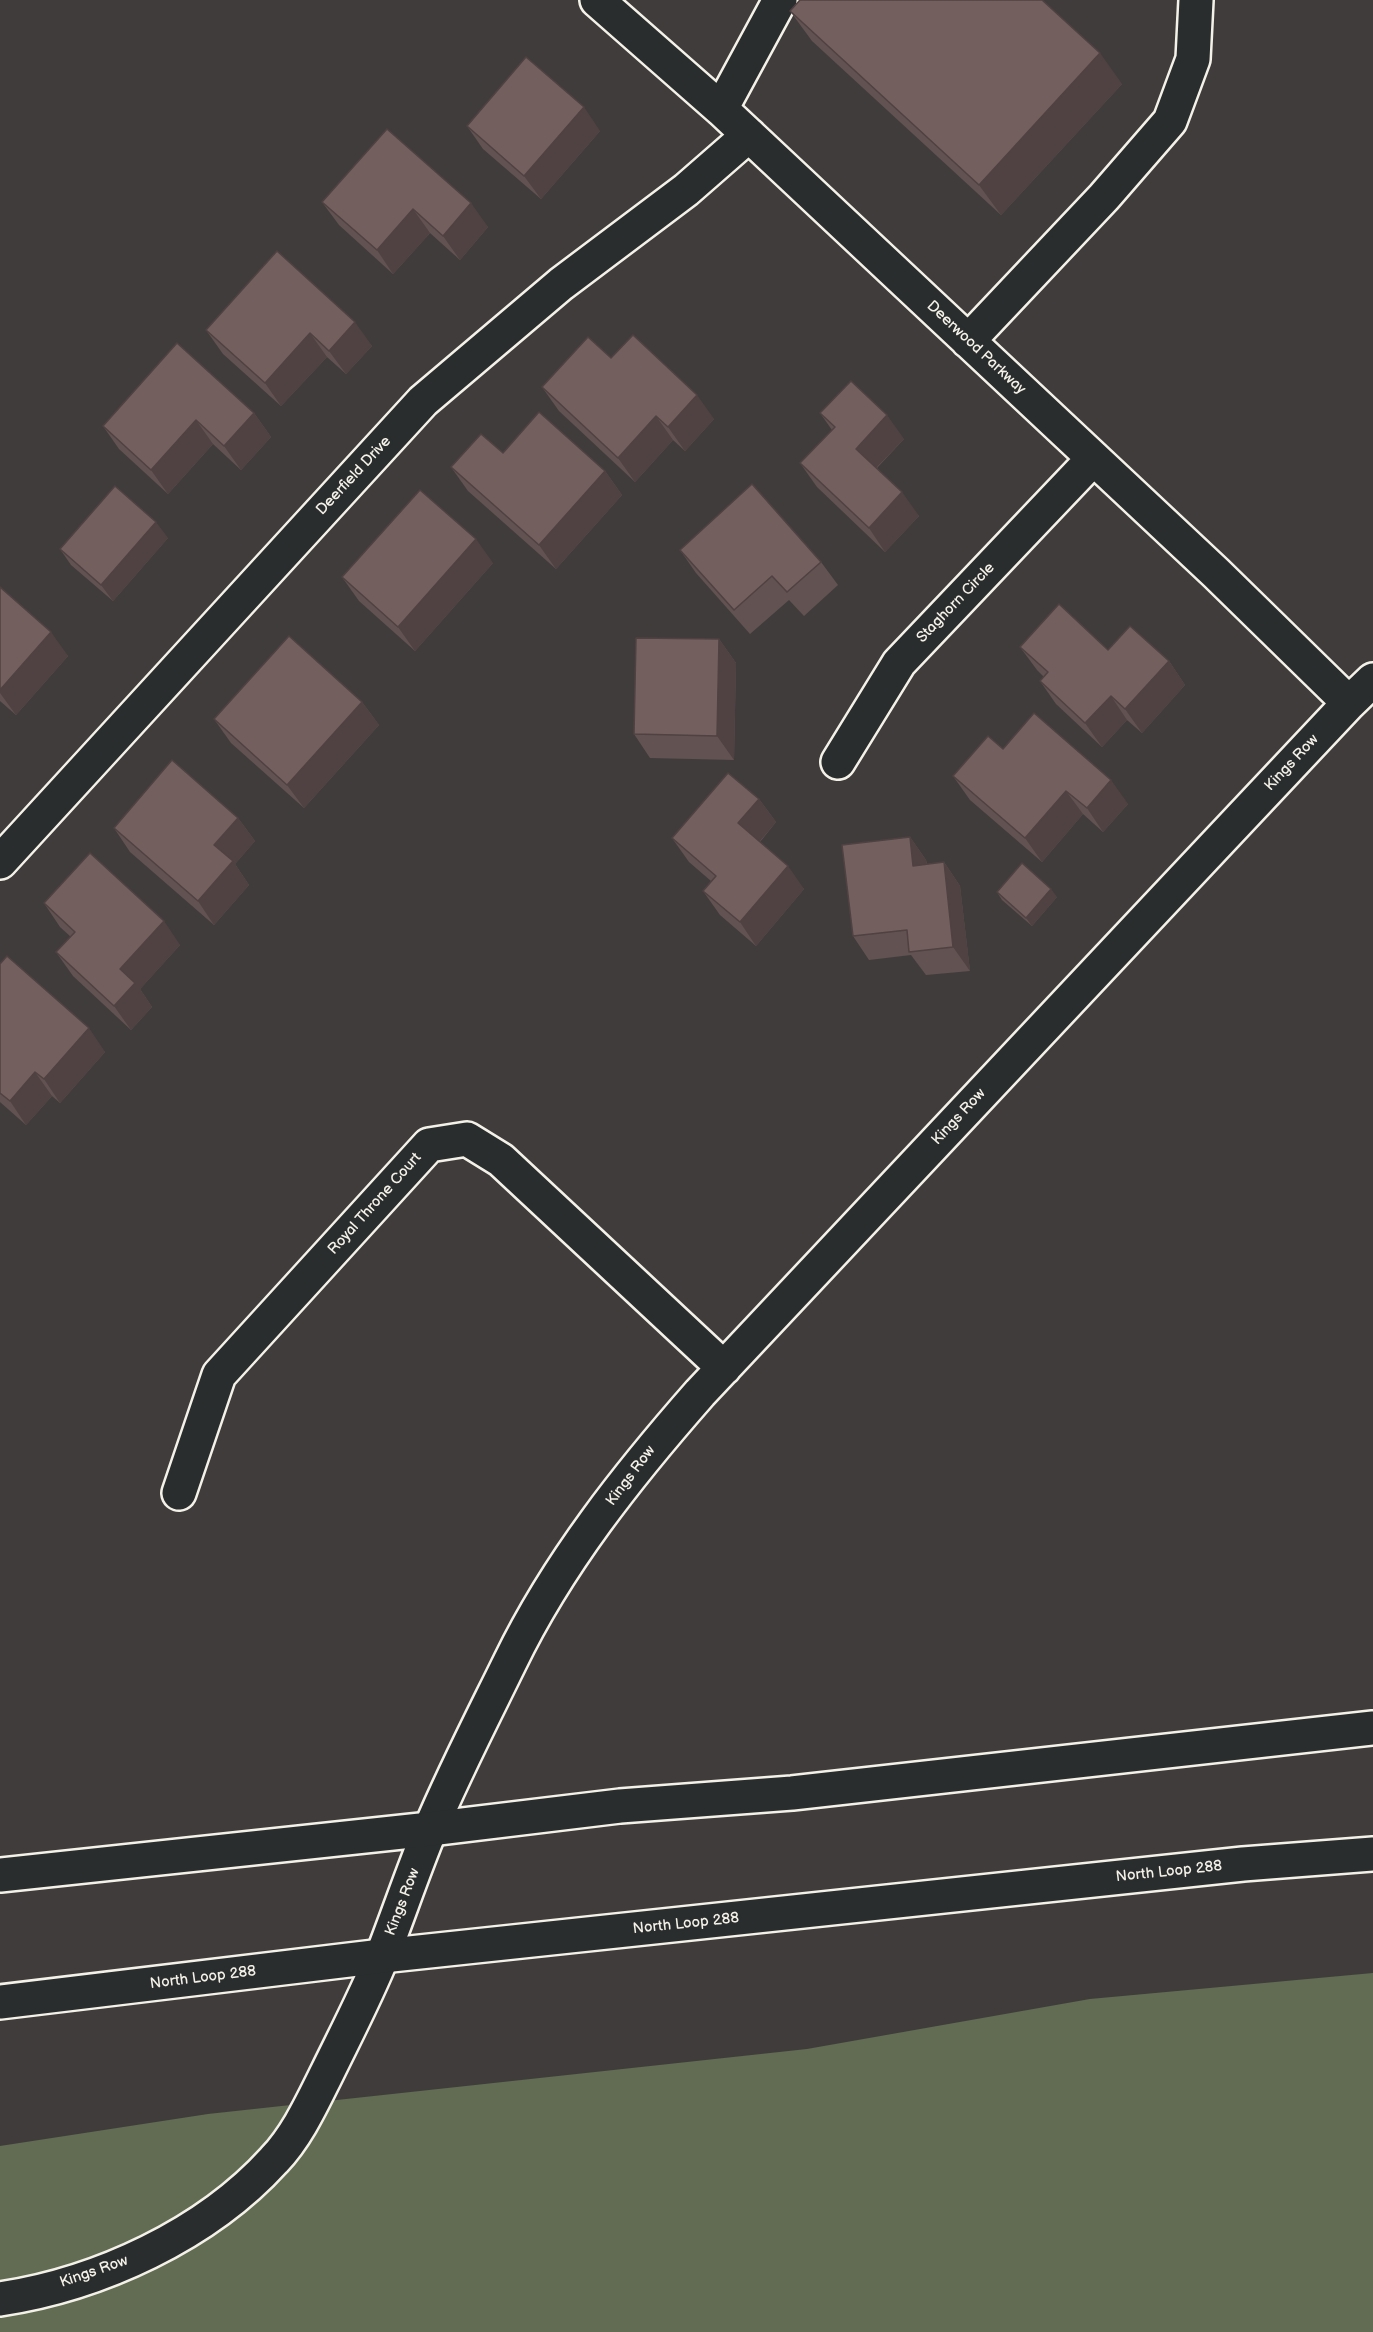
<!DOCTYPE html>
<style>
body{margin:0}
canvas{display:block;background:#403c3c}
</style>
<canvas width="1373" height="2332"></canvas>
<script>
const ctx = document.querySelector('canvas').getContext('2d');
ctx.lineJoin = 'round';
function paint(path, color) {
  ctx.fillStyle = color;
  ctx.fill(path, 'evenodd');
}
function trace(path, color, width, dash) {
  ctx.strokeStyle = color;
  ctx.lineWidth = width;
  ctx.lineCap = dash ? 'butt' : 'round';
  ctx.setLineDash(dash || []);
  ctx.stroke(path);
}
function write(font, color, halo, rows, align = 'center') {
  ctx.font = font + ' "Balsamiq Sans",sans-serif';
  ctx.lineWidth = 5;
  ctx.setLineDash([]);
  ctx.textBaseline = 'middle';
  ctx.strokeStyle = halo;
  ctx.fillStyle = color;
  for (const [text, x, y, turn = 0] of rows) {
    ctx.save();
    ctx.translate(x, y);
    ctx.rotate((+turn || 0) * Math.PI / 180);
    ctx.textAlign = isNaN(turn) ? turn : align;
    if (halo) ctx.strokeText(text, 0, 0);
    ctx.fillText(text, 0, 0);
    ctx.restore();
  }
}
const green = new Path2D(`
 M1373 1973V2332H0V2146L208 2114 807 2049 1090 1999Z`);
const minor = new Path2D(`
 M597 0 721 109 1216 573 1349 703
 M721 109 780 0
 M968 341 1104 197 1170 121 1193 59 1196 0
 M838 762 899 663 1093 459
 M0 862 423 401 561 284 686 190 749 135
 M179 1493 219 1375 429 1145 467 1139 501 1160 724 1368
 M0 2299C99 2284 206 2235 274 2160 297 2136 312 2103 327 2073 346 2034 367 1994 383 1954 399 1913 413 1871 430 1830 454 1773 483 1717 510 1662 558 1563 628 1475 700 1393L1349 703 1373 680`);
const highway = new Path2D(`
 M0 1875 430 1829 620 1806 792 1793 1373 1728
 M0 2002 382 1956 1243 1864 1373 1854`);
const wall = new Path2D(`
 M790 11 1122 84 1001 215 812 41Z
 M467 126 600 131 541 199 483 149Z
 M387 129 488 227 460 260 430 233 393 274 339 225 322 202Z
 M277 251 372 346 346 374 327 357 281 406 223 354 206 330Z
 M611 358 714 419 685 451 673 440 635 482 559 411 542 387Z
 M254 413 271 437 241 470 213 444 168 494 119 449 103 426Z
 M820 413 904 439 877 468 919 516 885 552 817 487 800 463 832 430Z
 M503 453 605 471 622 495 556 569 468 491 451 467Z
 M168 538 113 601 71 565 60 549Z
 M680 550 821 562 838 585 804 616 789 600 750 634 696 573Z
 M493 563 415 651 359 601 342 577Z
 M0 587 68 656 16 715 0 701Z
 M719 639 736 663 734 760 650 758 634 734Z
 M1020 647 1108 650 1169 661 1185 685 1142 733 1127 720 1102 747 1056 704 1040 681 1044 677 1037 670Z
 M362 702 379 725 304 808 231 743 214 719Z
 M1003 749 1128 804 1103 832 1083 814 1042 862 970 800 953 776Z
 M759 799 776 822 760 842 804 889 756 946 720 915 703 891 711 881 689 862 672 838Z
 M238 818 255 841 235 864 249 885 214 925 130 852 114 828Z
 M910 837 926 860 927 864 944 862 960 886 970 971 926 975 911 955 869 960 853 936Z
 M997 892 1057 897 1032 926 1002 900Z
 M44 903 180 945 140 989 152 1007 131 1030 73 976 56 952 71 937 60 927Z
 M0 964 105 1052 60 1103 52 1096 26 1125 0 1102Z`);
const shadedWall = new Path2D(`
 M1100 53 1122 84 1001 215 979 185Z
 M584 107 600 131 541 199 524 176Z
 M471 203 488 227 460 260 443 236Z
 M413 209 430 233 393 274 377 250Z
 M355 322 372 346 346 374 329 351Z
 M310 333 327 357 281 406 265 383Z
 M697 395 714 419 685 451 668 427Z
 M254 413 271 437 241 470 224 446Z
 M887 415 904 439 872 472 856 449Z
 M656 416 673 440 635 482 618 458Z
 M196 420 213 444 168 494 151 470Z
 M605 471 622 495 556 569 539 545Z
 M902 492 919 516 885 552 869 528Z
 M156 522 168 538 113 601 101 585Z
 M476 539 493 563 415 651 398 627Z
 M51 632 68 656 16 715 0 693V690Z
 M719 639 736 663 734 760 717 736Z
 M1169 661 1185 685 1142 733 1125 709Z
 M1111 696 1127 720 1102 747 1085 723Z
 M362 702 379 725 304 808 287 785Z
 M1111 780 1128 804 1103 832 1087 808Z
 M1066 791 1083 814 1042 862 1025 838Z
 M759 799 776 822 755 847 738 823Z
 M238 818 255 841 235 864 249 885 214 925 198 901 214 845Z
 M910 837 926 860 930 889 913 866Z
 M944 862 960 886 970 971 953 947Z
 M788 866 804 889 756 946 740 922Z
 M1051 889 1057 897 1032 926 1026 918Z
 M164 921 180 945 140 989 152 1007 131 1030 114 1006 120 969Z
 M89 1028 105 1052 60 1103 44 1079Z
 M35 1072 52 1096 26 1125 10 1101Z`);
const building = new Path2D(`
 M800 0H1042L1100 53 979 185 790 11Z
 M526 57 584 107 524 176 467 126Z
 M387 129 471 203 443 236 413 209 377 250 322 202Z
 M277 251 355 322 329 351 310 333 265 383 206 330Z
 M633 335 697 395 668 427 656 416 618 458 542 387 588 337 611 358Z
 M177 343 254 413 224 446 196 420 151 470 103 426Z
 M851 381 887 415 856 449 902 492 869 528 800 463 835 427 820 413Z
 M539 412 605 471 539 545 451 467 481 434 503 453Z
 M752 484 821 562 787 592 772 576 734 610 680 550Z
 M115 486 156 522 101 585 60 549Z
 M420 490 476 539 398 627 342 577Z
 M0 587 51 632 0 690Z
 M1059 604 1108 650 1130 626 1169 661 1125 709 1111 696 1085 723 1040 681 1048 672 1020 647Z
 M289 636 362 702 287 785 214 719Z
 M636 638 719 639 717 736 634 734Z
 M1034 713 1111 780 1087 808 1066 791 1025 838 953 776 988 736 1003 749Z
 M172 760 238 818 214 845 233 861 198 901 114 828Z
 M728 773 759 799 738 823 788 866 740 922 703 891 716 876 672 838Z
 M910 837 913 866 944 862 953 947 909 952 907 930 853 936 842 845Z
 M90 853 164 921 120 969 135 983 114 1006 56 952 75 932 44 903Z
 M1022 863 1051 889 1026 918 997 892Z
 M7 956 89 1028 44 1079 35 1072 10 1101 0 1093V964Z`);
const streetNames = [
 ["Deerwood Parkway",976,348,43],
 ["Deerfield Drive",354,476,-47],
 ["Staghorn Circle",956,603,-46],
 ["Kings Row",1292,763,-47],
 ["Kings Row",959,1117,-47],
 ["Royal Throne Court",375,1204,-48],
 ["Kings Row",631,1476,-53],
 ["North Loop 288",1169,1872,-6],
 ["Kings Row",403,1902,-69],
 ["North Loop 288",686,1924,-6],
 ["North Loop 288",203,1978,-7],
 ["Kings Row",94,2272,-19]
];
paint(green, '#616c53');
trace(minor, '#f4f1e8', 38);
trace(highway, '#f4f1e8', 38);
trace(minor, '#2a2d2e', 33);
trace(highway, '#2a2d2e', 33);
paint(wall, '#625251');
paint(shadedWall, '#504242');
paint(building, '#725f5e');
trace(building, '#504242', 1.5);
write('15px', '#f4f1e8', '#2a2d2e', streetNames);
</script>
